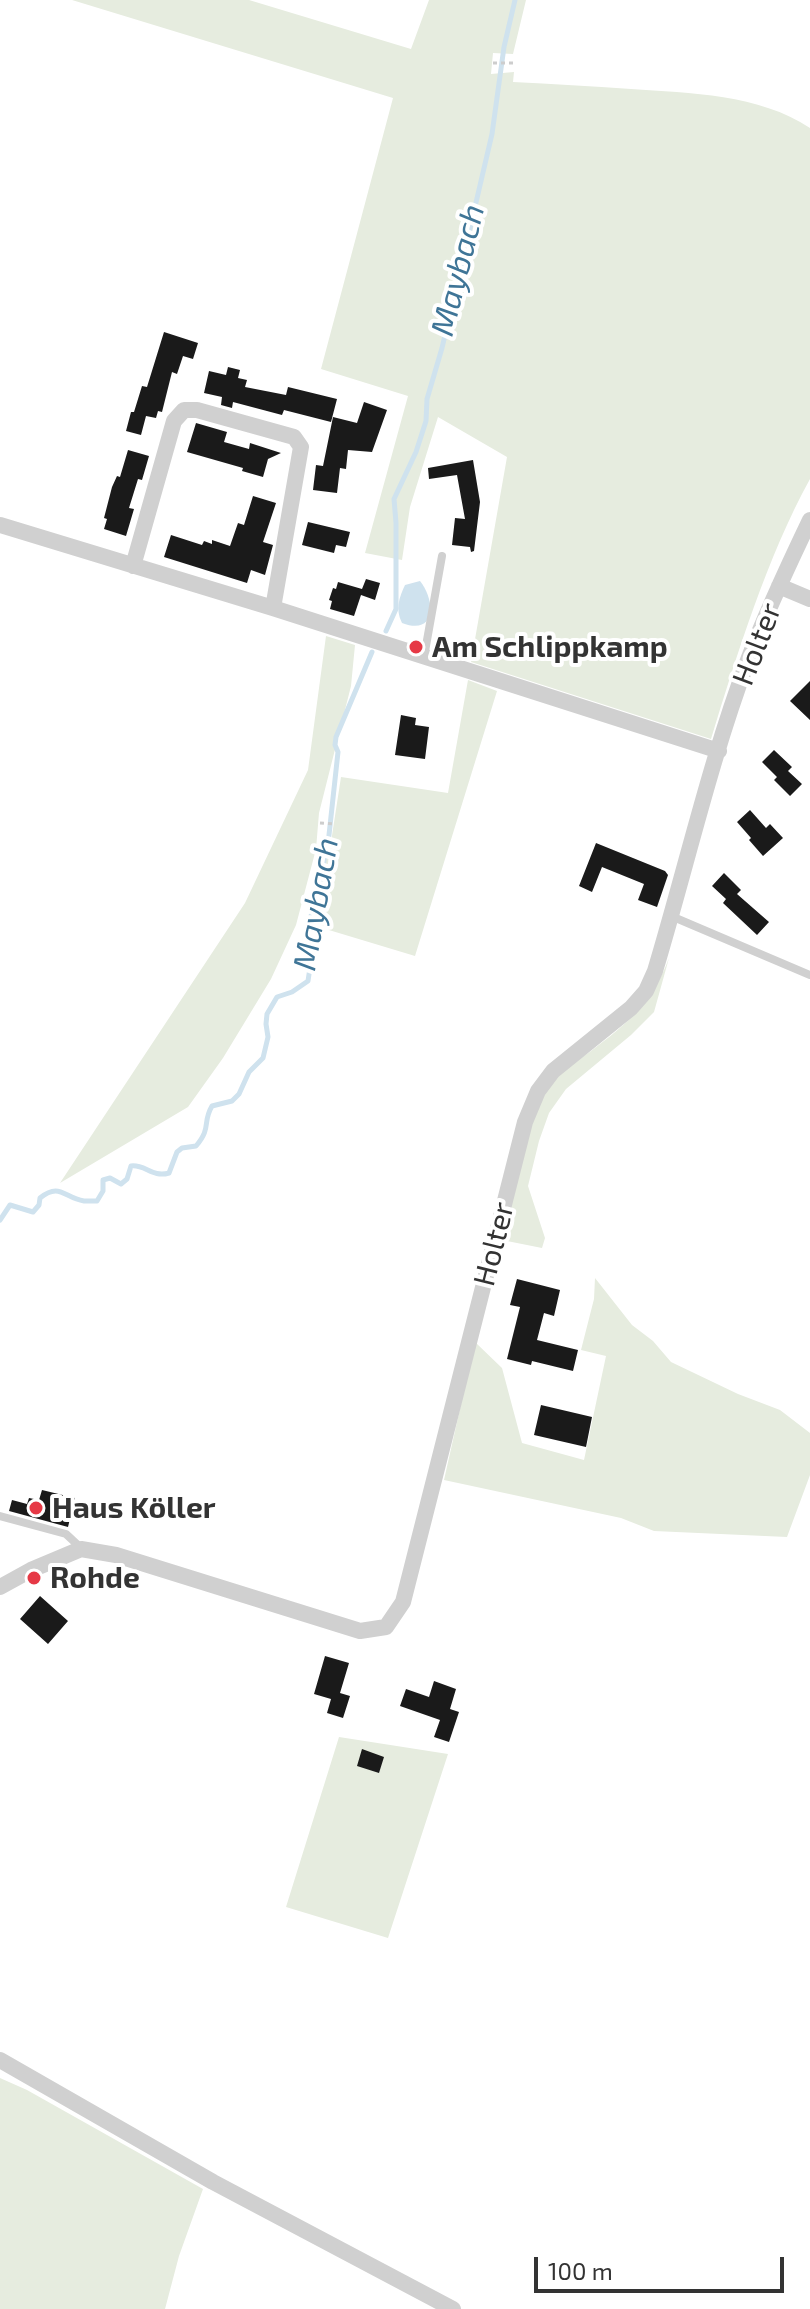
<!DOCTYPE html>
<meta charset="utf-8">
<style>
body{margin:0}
#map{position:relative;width:810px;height:2309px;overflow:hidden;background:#fff;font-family:"Exo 2",sans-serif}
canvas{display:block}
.scale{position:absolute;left:534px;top:2257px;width:250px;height:36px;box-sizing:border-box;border:4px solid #333;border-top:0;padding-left:10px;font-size:24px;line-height:28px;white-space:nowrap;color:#333;-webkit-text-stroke:6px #fff;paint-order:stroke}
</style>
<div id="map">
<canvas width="810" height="2309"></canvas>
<div class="scale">100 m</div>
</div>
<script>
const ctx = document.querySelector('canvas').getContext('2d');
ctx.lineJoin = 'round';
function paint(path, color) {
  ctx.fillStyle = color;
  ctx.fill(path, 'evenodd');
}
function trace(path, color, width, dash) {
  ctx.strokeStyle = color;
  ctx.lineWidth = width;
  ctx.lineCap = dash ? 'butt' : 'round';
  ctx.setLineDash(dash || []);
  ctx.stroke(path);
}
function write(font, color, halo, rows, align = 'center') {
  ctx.font = font + ' "Exo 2",sans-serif';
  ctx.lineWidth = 8;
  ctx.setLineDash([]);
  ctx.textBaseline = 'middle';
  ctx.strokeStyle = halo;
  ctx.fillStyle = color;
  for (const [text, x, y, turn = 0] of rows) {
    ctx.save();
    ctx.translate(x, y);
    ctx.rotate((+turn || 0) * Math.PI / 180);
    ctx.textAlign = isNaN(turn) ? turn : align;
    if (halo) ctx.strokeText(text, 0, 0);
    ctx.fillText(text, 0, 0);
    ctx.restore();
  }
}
const green = new Path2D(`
 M72 0H249L411 49 429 0H526L513 54 493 53 491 74 514 72 513 82C552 84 592 86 631 89 690 93 759 94 810 128V479C767 557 737 654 711 739L471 662 507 457 438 417 410 507 402 560 365 553 408 396 321 369 393 98Z
 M326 636 355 645 351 686 319 813 316 849 296 925 271 979 223 1058 188 1107 60 1183 245 903 308 770Z
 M468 680 497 691 415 956 309 924 331 842 341 777 448 793Z
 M669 958 654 1012 631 1035 566 1089 549 1113 539 1141 528 1186 545 1238 542 1248 502 1240C513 1197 526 1108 556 1077 565 1067 580 1059 591 1051 628 1023 652 1003 669 958Z
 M595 1278 632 1325 653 1341 671 1362 738 1394 780 1410 810 1433V1475L787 1537 654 1531 621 1518 444 1480 475 1342 502 1368 522 1443 584 1460 606 1356 581 1350 594 1299Z
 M339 1737 448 1754 388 1938 286 1907Z
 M0 2078 27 2090 203 2189 179 2256 165 2309H0Z`);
const water = new Path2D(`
 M420 581C436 601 436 636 402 623 395 609 399 598 405 585Z`);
const stream = new Path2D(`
 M386 631 396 609V523L394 499 416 452 426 421 427 399 442 348 492 134 504 47 515 0
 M0 1220 10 1205 33 1212 39 1205 40 1198C60 1182 64 1198 84 1201 86 1201 95 1201 97 1201L103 1191V1180L110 1178 121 1184 127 1179 131 1166C145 1164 152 1178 169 1173L177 1152 182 1148 196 1146C212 1127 202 1123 212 1106L232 1101 239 1094 249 1072 263 1058 268 1037 266 1024 267 1014 277 997 292 992 308 981 311 961 305 940 321 876 329 835 338 752 335 745 336 737 372 652`);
const building = new Path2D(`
 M164 332 198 343 193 359 183 356 177 374 172 372 162 412 158 411 156 418 146 416 141 435 126 431 131 412H134L142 386 147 387Z
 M228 367 240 370 238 378 247 380 245 387 286 395 288 387 337 399 331 422 284 410 282 415 233 402 232 408 221 405 222 397 204 393 209 371 226 375Z
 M364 402 387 410 372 452 348 450 346 469 340 468 337 493 313 490 316 465 323 466 333 417 357 423Z
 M196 423 227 432 224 442 249 449 250 443 281 453 268 459 263 477 242 471 243 468 187 452Z
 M128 450 149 456 142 480 138 479 129 508 134 509 126 536 104 529 107 519 104 518 112 487 117 476 120 477Z
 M473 460 480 502 474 551 471 552 470 547 452 545 455 518 465 519 457 475 429 479 428 468Z
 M253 496 276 503 263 542 273 545 265 575 251 570 247 583 164 557 171 535 202 545 204 541 212 544V540L230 546 238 523 244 525Z
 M308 522 350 532 346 547 336 545 334 553 302 545Z
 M366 579 380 583 375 600 361 595 354 616 330 609 332 601 329 600 333 588 336 589 338 582 362 589Z
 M810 681V720L790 701Z
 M401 715 416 718 415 725 429 727 425 759 395 755Z
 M774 750 792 767 788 771 802 784 790 796 774 780 777 777 762 762Z
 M750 810 766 828 770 824 783 838 763 856 749 840 751 838 737 822Z
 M596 843 665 871 668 875 657 907 638 900 644 884 602 867 592 892 579 886Z
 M724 873 741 890 737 894 769 922 757 935 723 903 726 899 712 886Z
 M517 1279 560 1290 554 1316 544 1313 537 1340 578 1350 573 1371 532 1361 531 1365 507 1359 520 1307 510 1305Z
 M541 1405 592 1417 586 1447 534 1435Z
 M42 1490 75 1498 68 1527 9 1511 12 1500 27 1504 29 1498 39 1500Z
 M40 1596 68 1621 48 1644 20 1619Z
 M325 1656 349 1663 340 1693 350 1696 343 1718 327 1713 331 1699 314 1694Z
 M434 1681 456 1689 450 1709 459 1712 449 1742 434 1737 440 1720 400 1706 406 1689 429 1697Z
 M362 1749 384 1757 379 1773 357 1766Z`);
const path = new Path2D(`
 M493 63H513
 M320 823 334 824`);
const service = new Path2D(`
 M424 657 442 556
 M671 916 810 975
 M0 1516 66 1534 81 1548`);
const minor = new Path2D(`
 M0 525 273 608 719 751
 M133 566 174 421 184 410H197L294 437 301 447 273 608
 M779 586 810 599
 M0 1587 31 1570 81 1549 116 1555 360 1631 386 1627 403 1602 525 1122 538 1091 553 1071 631 1008 646 991 655 971C686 868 710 761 748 660 766 613 788 566 810 520
 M0 2060 213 2182 453 2309`);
const markers = [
 [416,647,8,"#e63946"],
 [36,1508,8,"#e63946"],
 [34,1578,8,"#e63946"]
];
const streetNames = [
 ["Holter",757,644,-69],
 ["Holter",494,1244,-76]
];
const poiNames = [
 ["Am Schlippkamp",432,647],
 ["Haus Köller",52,1508],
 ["Rohde",50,1578]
];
const waterNames = [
 ["Maybach",458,270,-76],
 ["Maybach",316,904,-80]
];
paint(green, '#e6ecdf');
paint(water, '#cfe2ee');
trace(stream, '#cfe2ee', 5);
paint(building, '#1a1a1a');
trace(path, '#cdcdcd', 3, [4, 4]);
trace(service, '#d0d0d0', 8);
trace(minor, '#d0d0d0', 16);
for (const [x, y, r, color] of markers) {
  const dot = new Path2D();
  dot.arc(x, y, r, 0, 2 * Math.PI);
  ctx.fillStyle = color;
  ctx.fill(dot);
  trace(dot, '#fff', 3);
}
write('30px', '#333', '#fff', streetNames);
write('bold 30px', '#333', '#fff', poiNames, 'left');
write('italic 32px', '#3f7597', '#fff', waterNames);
</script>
